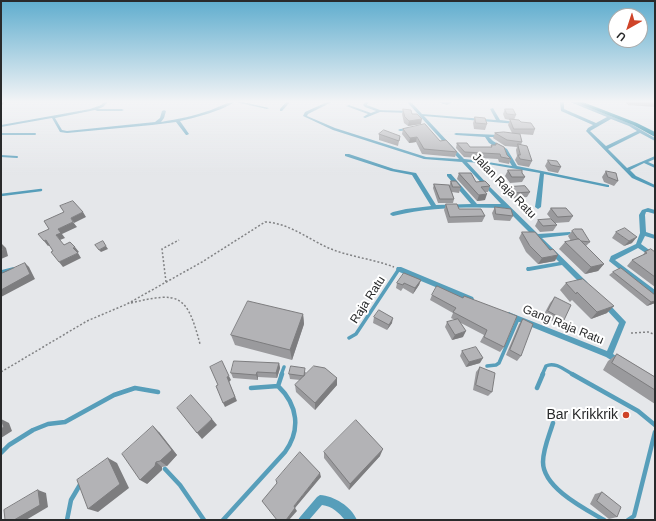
<!DOCTYPE html>
<style>
body{margin:0}
#map{position:relative;width:656px;height:521px;overflow:hidden;background:#e5e7ea;font-family:Arial,sans-serif}
canvas{display:block}
.frame{position:absolute;inset:0;border:2px solid #292a2b;pointer-events:none}
.north{position:absolute;left:608px;top:8px;width:40px;height:40px;box-sizing:border-box;background:#fff;border:1px solid #a9aaaa;border-radius:50%;rotate:219deg;font-size:11px;font-weight:700;line-height:16px;text-align:center;color:#292a2b}
.north::after{content:'';display:block;margin:auto;width:14px;height:18px;background:#cf4429;clip-path:polygon(50% 0,100% 100%,50% 72%,0 100%)}
</style>
<div id="map">
<canvas width="656" height="521"></canvas>
<div class="frame"></div>
<div class="north">U</div>
</div>
<script>
const ctx = document.querySelector('canvas').getContext('2d');
ctx.lineJoin = 'round';
function trace(path, color, width, dash) {
  ctx.strokeStyle = color;
  ctx.lineWidth = width;
  ctx.lineCap = dash ? 'butt' : 'round';
  ctx.setLineDash(dash || []);
  ctx.stroke(path);
}
function paint(path, color) {
  ctx.fillStyle = color;
  ctx.fill(path, 'evenodd');
}
function write(font, color, halo, rows, align = 'center') {
  ctx.font = font + ' Arial,sans-serif';
  ctx.lineWidth = 4;
  ctx.setLineDash([]);
  ctx.textBaseline = 'middle';
  ctx.strokeStyle = halo;
  ctx.fillStyle = color;
  for (const [text, x, y, turn = 0] of rows) {
    ctx.save();
    ctx.translate(x, y);
    ctx.rotate((+turn || 0) * Math.PI / 180);
    ctx.textAlign = isNaN(turn) ? turn : align;
    if (halo) ctx.strokeText(text, 0, 0);
    ctx.fillText(text, 0, 0);
    ctx.restore();
  }
}
const path = new Path2D(`
 M166 282 162 249 179 240
 M131 303C180 291 187 295 200 344
 M631 333 649 332 655 335
 M1 372 87 321 127 304 202 262 265 222C290 223 309 240 331 249 351 257 373 259 394 267`);
const laneFar3 = new Path2D(`
 M1 134H35
 M1 156 17 157`);
const laneFar2 = new Path2D(`
 M1 195 41 190`);
const laneFar1 = new Path2D(`
 M1 272 13 269
 M349 338 356 334 399 269
 M487 366 496 365 499 363 518 319
 M281 375 284 367
 M542 375 546 366C555 361 566 371 574 375`);
const lane = new Path2D(`
 M572 374 638 411 655 425
 M278 386 282 374
 M537 388 543 374
 M553 423C549 436 543 449 543 462 543 488 585 509 604 520
 M1 453 9 445 33 430 48 424 65 422 114 395 135 388 158 392
 M165 469 180 485 204 520
 M67 520 71 500 81 483
 M223 520 285 452C301 430 298 405 278 386L251 388
 M628 520 634 516 655 432`);
const street = new Path2D(`
 M104 102H108L103 107 98 109H122L124 110 122 111H97L95 110 55 118 62 130 67 131 155 122 160 118 162 111 164 110 166 111 164 118 161 122C178 119 194 116 211 110 219 107 226 102 235 102 218 112 198 117 180 121L189 134 187 135H186L176 122 152 125 67 133 60 132 52 118 1 127V125L90 109 101 105Z
 M235 102H243L269 108 267 109Z
 M286 102H290L282 111H280V109Z
 M327 102H332L308 114 307 116 335 128 426 157 459 159 407 102H411L422 114 496 120 490 109 493 108 500 120 516 122 518 123 516 124 424 116 464 159 482 161 512 166 503 151 489 143 485 137 456 135 454 134 456 133 499 135 501 136 500 137H489L493 141 507 149 517 166 542 171 609 185V187H607L544 174 541 207 538 209 535 207 540 173 482 163 467 162 490 187 538 234 570 232 571 233 568 235 542 238 587 282 588 284 587 286H583L562 265 529 271H527L526 269 527 267H529L559 262 505 208C467 207 430 207 393 216L391 215 390 214 391 213 393 212 406 209 431 206 412 175 391 171 345 156V154H349L394 169 416 173 436 205 471 204 447 176V174H451L477 204H501L462 162 424 159 333 130 303 116 305 112Z
 M365 102H369L367 105 380 110 410 111 412 112 410 113 380 112 365 118 363 117 368 114 346 106 349 105 371 113 376 111 365 107 363 105Z
 M437 102H453L447 105Z
 M560 102H564V109L596 123 607 117 570 102H576L631 124 655 138V141L640 133 608 149 627 168 655 156V159L648 162 655 165V168L644 163 630 170 636 176 655 185V188L632 178 587 132 586 131 588 128 593 125 561 111ZM611 119 629 126 637 131 606 146 590 131Z
 M411 128 413 129 412 130 400 131 398 130 400 129Z
 M648 208 655 210V214L648 212H646L645 215 646 232 655 235V239L645 236 641 244 655 254V259L638 248 615 260 655 290V297L653 296 609 261 611 256 636 244 640 233 639 215 642 210Z
 M397 267H401L473 297 474 299 473 301 471 302 469 301 397 271 396 269Z
 M606 302 608 303 626 322 613 354 622 360 623 362 622 364 619 365 606 357 507 317 506 315 507 313 509 312 511 313 607 351 619 323 604 307 603 305 604 303Z
 M320 495C334 496 351 506 357 520H345C339 513 332 506 322 505L309 520H298L300 517 317 497Z`);
const secondary = new Path2D(`
 M575 102H583L637 123 655 132V137L633 125Z`);
const highway = new Path2D(`
 M1 102H5L1 106Z`);
const wall = new Path2D(`
 M625 102H655V107L628 105Z
 M403 109 412 114 421 124 408 126 404 123 402 114Z
 M505 109 516 115 514 120 535 129 533 135 520 134 522 142 521 145 532 161 529 167 518 165 515 160 517 156 516 150 517 147 505 146 493 138 495 133H512L508 125 510 120 505 119 503 114Z
 M475 117 487 124 485 130 474 129 473 123Z
 M403 129 440 141 457 152 455 157 422 154 416 142 409 143 402 134Z
 M379 134 400 136 398 146 379 140Z
 M457 143 470 147H491V145H495L496 143 511 159 509 164 499 162 498 159 464 157 456 148Z
 M548 160 561 167 558 173 548 171 545 166Z
 M508 170 525 177 522 182 510 183 505 176Z
 M606 171 618 181 614 186 604 182 602 177Z
 M459 173 476 182 490 186 488 192H485V200L477 201 457 179Z
 M451 181 461 187 459 193 452 192 454 199 453 203H438L433 188 434 184 449 186Z
 M508 187 530 192 527 197 510 199 505 193Z
 M446 204 459 209 485 216 482 222 448 223 444 210Z
 M495 207 513 216 510 221 494 220 492 213Z
 M551 208 573 216 569 222 555 223 557 225 553 231 540 232 535 226 538 220 551 219 547 214Z
 M572 231 590 242 586 246 604 264 598 271 585 274 559 249 565 242 571 241 568 236Z
 M522 232 555 261 538 264 526 252 519 238Z
 M616 232 632 243 624 246 612 238Z
 M645 252H655V287L627 266 632 260 642 256Z
 M613 272 655 295V303L647 306 609 275Z
 M421 280 419 285 413 294 403 288 401 291 396 288 397 283Z
 M566 283 607 313 591 319 572 300 570 302 560 290Z
 M432 295 463 298 504 347 500 352 480 342 484 335 461 323 463 337 452 340 445 327 447 322 455 320 451 318 453 313 430 300Z
 M555 297 564 320 559 325 543 316 550 303Z
 M303 314 304 324 292 360 235 345 231 335Z
 M374 317 392 323 387 330 373 323Z
 M523 319 521 356 517 361 506 355 519 324Z
 M462 351 480 363 466 367 460 356Z
 M617 354 655 377V404L603 370 608 361Z
 M279 363 280 368 277 378 258 377V380L233 378 231 373Z
 M480 367 492 392 488 396 473 390 476 372Z
 M306 372 305 375 337 385 315 410 296 392 295 385 300 380 290 379 289 374Z
 M159 432 177 455 167 466 162 467V470L147 484Z
 M324 452 380 456 349 490 324 458Z
 M602 492 617 517 609 519 590 504 595 494Z`);
const shadedWall = new Path2D(`
 M422 119 421 124 408 126 409 121Z
 M417 137 416 142 409 143 410 138Z
 M487 194 485 200 477 201 479 195Z
 M83 212 86 217 74 223 71 218Z
 M73 222 77 227 62 234 65 238 60 240 56 235 58 229Z
 M637 237 632 243 624 246 629 241Z
 M46 240 50 245 48 246 44 241Z
 M1 241V243L6 248 8 256 1 259Z
 M106 246 108 249 101 252 99 250Z
 M75 247 79 252 77 253 73 248Z
 M78 253 81 258 63 267 59 262Z
 M558 255 555 261 538 264 542 258Z
 M25 263 29 267 35 279 1 297V290Z
 M604 264 598 271 585 274 591 267Z
 M421 280 419 285 413 294 415 288Z
 M655 301V303L647 306 651 302Z
 M614 306 607 313 591 319 597 312Z
 M303 314 304 324 292 360 290 350Z
 M393 318 392 323 387 330 389 325Z
 M466 331 463 337 452 340 455 335Z
 M483 358 480 363 466 367 469 362Z
 M279 363 280 368 277 378 276 373Z
 M257 372 258 377V380L256 375Z
 M229 376 231 380 229 382 237 401 225 407 223 403 227 377Z
 M337 378V385L315 410V403Z
 M1 419 9 423 12 431 1 438Z
 M212 419 217 425 202 439 197 433Z
 M153 426 159 432 177 455 167 466 160 461Z
 M383 449 380 456 349 490 350 484Z
 M108 458 117 463 129 488 98 512 88 509Z
 M156 462 162 467V470L147 484 140 480Z
 M320 473 321 477 295 508 297 511 289 520H286L294 506Z
 M38 490 46 493 48 507 26 520H14Z`);
const building = new Path2D(`
 M629 102H655V104L629 103Z
 M403 109 411 110 412 114H417L422 119 409 121 405 117Z
 M505 109H513L516 115 507 114Z
 M475 117 485 118 487 124 476 123Z
 M510 119 519 120 521 122 531 123 535 129H514Z
 M425 124 440 141 446 140 457 152 424 149 417 137 410 138 403 129Z
 M384 130 400 136 399 141 379 134Z
 M504 132 520 134 522 142 507 140 495 133Z
 M457 143H467L470 147H492L491 145H496V143L504 147 507 155 511 159 501 157 500 154 465 152Z
 M518 144 527 146 532 161 520 159 518 155H520Z
 M548 160 557 161 561 167 551 165Z
 M508 170H522V173L525 177H512Z
 M606 171 616 173 618 181 608 177Z
 M459 173H471L476 182 485 181 490 186 481 187 487 194 479 195Z
 M451 181H456L461 187H453Z
 M434 184 449 185 454 199H440Z
 M525 186 530 192 513 193 508 187Z
 M73 201 83 212 71 218 73 222 58 229 61 233 56 235 64 245 70 242 75 247 73 248 78 253 59 262 51 252 53 251 46 240 44 241 38 234 49 229 44 221 64 212 60 206Z
 M446 204H457L459 209H481L485 216 450 217Z
 M495 207 511 209 513 216 496 214Z
 M551 208H566L573 216 558 217Z
 M551 219 557 225 543 226 538 220Z
 M625 228 637 237 629 241 616 232Z
 M575 229H582L590 242 581 241 579 239H578L572 231Z
 M522 232H535L550 250 553 249 558 255 542 258 530 246Z
 M579 239 604 264 591 267 565 242Z
 M103 241 106 246 99 250 95 245Z
 M1 243 3 250 1 251Z
 M651 249 655 252V277L632 260 647 253 645 252Z
 M25 263 30 274 1 290V274Z
 M621 268 655 295V301L651 302 613 272Z
 M404 273 421 280 415 288 404 283 403 285 397 283Z
 M583 279 614 306 597 312 577 292 576 294 566 283Z
 M437 286 463 298 464 296 517 316 504 347 484 337 487 330 453 312 456 308 432 295Z
 M555 297 571 305 564 320 548 311Z
 M248 301 303 314 290 350 231 335Z
 M379 310 393 318 389 325 374 317Z
 M458 319 466 331 455 335 447 322Z
 M523 319 533 324 521 356 510 350Z
 M476 347 483 358 469 362 462 351Z
 M617 354 655 377V390L612 363Z
 M222 361 229 376 227 377 235 397 223 403 216 386 218 385 210 367Z
 M234 361 279 363 276 373 257 372 256 375 231 373Z
 M291 366 305 368 304 376 289 374Z
 M314 366 325 368 337 378 315 403 295 385Z
 M480 367 495 373 492 392 476 385Z
 M191 395 212 419 197 433 177 408Z
 M1 419 4 427 1 429Z
 M356 420 383 449 350 484 324 452Z
 M153 426 172 450 160 461 156 462 155 466 140 480 122 454Z
 M300 452 320 473 294 506 295 508 286 520H277L262 501 277 483 276 480Z
 M108 458 120 484 88 509 77 480Z
 M38 490 40 505 14 520H5L4 510Z
 M602 492 621 507 617 517 597 501Z`);
const markers = [
 [626,415,4,"#cf4429"]
];
const streetNames = [
 ["Jalan Raja Ratu",504,186,46],
 ["Raja Ratu",368,300,-57],
 ["Gang Raja Ratu",563,325,22]
];
const nearPoinames = [
 ["Bar Krikkrik",618,415]
];
trace(path, '#818284', 1.5, [2, 2]);
trace(laneFar3, '#579eba', 2);
trace(laneFar2, '#579eba', 2.5);
trace(laneFar1, '#579eba', 3.5);
trace(lane, '#579eba', 4.5);
paint(street, '#579eba');
paint(secondary, '#037797');
paint(highway, '#223c47');
paint(wall, '#9a9a9d');
paint(shadedWall, '#7d7d7f');
paint(building, '#b3b3b6');
trace(building, '#7d7d7f', 1);
const sky = ctx.createLinearGradient(0, 0, 0, 175);
sky.addColorStop(0, '#5fadce');
sky.addColorStop(0.58, '#f3f4f6');
sky.addColorStop(1, '#f3f4f600');
ctx.fillStyle = sky;
ctx.fillRect(0, 0, 656, 175);
for (const [x, y, r, color] of markers) {
  const dot = new Path2D();
  dot.arc(x, y, r, 0, 2 * Math.PI);
  ctx.fillStyle = color;
  ctx.fill(dot);
  trace(dot, '#fff', 1.5);
}
write('12px', '#292a2b', '#fff', streetNames);
write('14px', '#292a2b', '#fff', nearPoinames, 'right');
</script>
